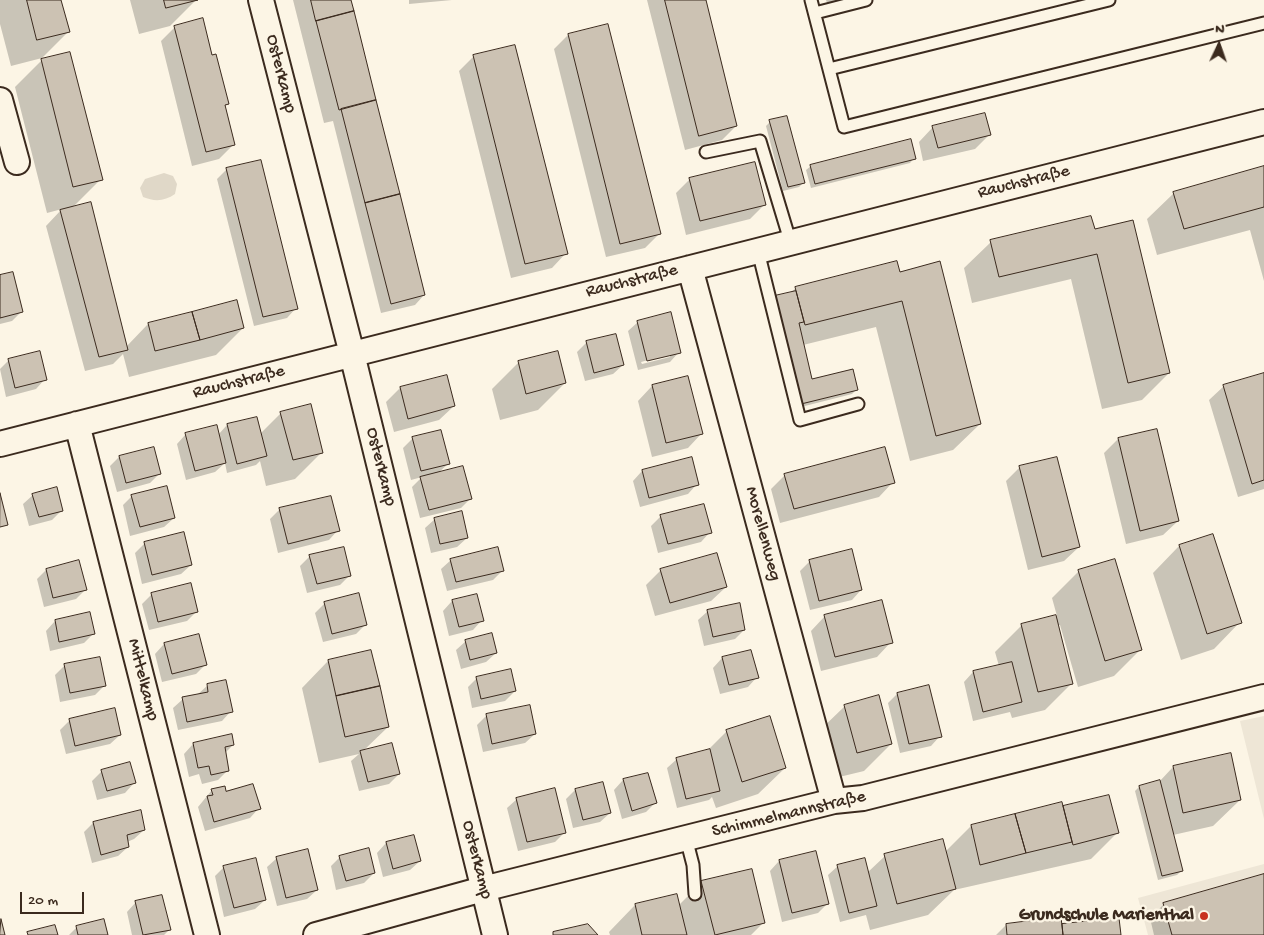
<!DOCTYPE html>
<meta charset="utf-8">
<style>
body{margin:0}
#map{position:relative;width:1264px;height:935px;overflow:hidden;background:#fcf5e5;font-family:"Gochi Hand",sans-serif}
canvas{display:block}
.north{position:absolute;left:1194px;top:20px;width:50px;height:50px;-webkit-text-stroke:4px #fcf5e5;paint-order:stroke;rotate:3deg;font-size:14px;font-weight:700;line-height:20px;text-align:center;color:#3b2a1e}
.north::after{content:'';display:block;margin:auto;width:18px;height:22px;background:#3b2a1e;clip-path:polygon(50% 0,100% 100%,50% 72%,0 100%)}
.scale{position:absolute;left:20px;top:892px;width:64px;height:22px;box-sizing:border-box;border:2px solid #3b2a1e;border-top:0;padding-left:6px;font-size:15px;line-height:18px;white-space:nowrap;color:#3b2a1e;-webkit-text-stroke:4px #fcf5e5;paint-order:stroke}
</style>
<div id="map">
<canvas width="1264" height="935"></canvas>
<div class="north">N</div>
<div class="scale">20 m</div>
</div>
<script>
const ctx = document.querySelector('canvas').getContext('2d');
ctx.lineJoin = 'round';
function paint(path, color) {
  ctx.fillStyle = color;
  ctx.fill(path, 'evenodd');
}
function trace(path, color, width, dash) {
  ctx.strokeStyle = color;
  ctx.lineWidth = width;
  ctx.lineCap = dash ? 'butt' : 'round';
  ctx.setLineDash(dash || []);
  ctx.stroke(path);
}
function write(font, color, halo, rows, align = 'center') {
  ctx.font = font + ' "Gochi Hand",sans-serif';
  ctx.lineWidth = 4.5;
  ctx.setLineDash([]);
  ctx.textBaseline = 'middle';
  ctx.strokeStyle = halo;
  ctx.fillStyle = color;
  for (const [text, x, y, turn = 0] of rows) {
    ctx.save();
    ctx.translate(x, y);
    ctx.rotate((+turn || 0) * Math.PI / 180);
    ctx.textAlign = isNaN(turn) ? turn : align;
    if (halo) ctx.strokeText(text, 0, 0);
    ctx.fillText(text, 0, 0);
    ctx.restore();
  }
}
const built = new Path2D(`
 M1264 716V819L1240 721Z
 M1264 864V935H1148L1138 898Z`);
const green = new Path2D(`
 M164 173 173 176 177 184 175 194C165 201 155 202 143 197L140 188 145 179Z`);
const shadow = new Path2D(`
 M0 0H60L68 32 42 58 11 66 0 24Z
 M130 0H196L170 26 139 34Z
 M293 0H349L424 295 415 305 381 313 333 121 324 123Z
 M409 0H452L409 4Z
 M647 0H704L736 126 722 140 685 150Z
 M826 0H856L830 12Z
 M175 27 211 56 227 104 224 107 234 144 219 159 192 166 161 41Z
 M568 35 659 234 645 248 606 257 554 49Z
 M474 56 566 253 552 268 511 278 459 71Z
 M42 60 101 179 72 208 126 347 148 324 243 328 216 355 129 377 123 354 113 364 85 371 46 226 62 209 47 213 15 87Z
 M770 122 804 182 799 187 783 191 766 126Z
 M933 127 989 135 975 149 923 161 919 142Z
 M914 158 910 163 811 188 806 170 811 166Z
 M1264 168V281L1250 230 1157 255 1147 219 1174 193Z
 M227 169 296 308 287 318 254 326 217 179Z
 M690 179 764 205 750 219 686 235 676 193Z
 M1094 231 1169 373 1142 400 1102 409 1071 279 972 303 964 268 991 242Z
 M899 273 980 424 953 450 910 461 876 327 803 345 811 380 856 390 852 394 797 408 790 293 796 288Z
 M0 276 21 312 12 321 0 324Z
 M638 322 679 352 670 362 638 370 628 331ZM670 354V357L642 364 641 362Z
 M587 342 623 365 613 374 585 381 577 352Z
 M8 361 45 379 36 389 6 397 0 369Z
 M519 362 565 383 538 410 500 420 492 389Z
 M1264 374V489L1238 497 1209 400 1224 386Z
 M687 377 702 433 688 448 652 457 638 401 652 386Z
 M400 388 454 406 439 420 394 432 386 402Z
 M281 413 322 452 295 479 266 486 260 461 256 465 227 473 225 463 215 472 186 480 177 444 186 434 218 435 227 425 256 418 260 434Z
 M413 438 449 463 438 473 471 498 461 508 420 518 412 487 422 477 411 480 403 448Z
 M1118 439 1178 521 1163 535 1126 544 1104 453Z
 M153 448 160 473 150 483 117 492 110 466 119 457Z
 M1020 467 1079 547 1064 561 1028 570 1006 481Z
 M642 471 697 484 688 494 640 507 633 481Z
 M785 475 893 482 879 497 780 523 771 489Z
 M33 495 62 510 52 520 29 526 23 504Z
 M132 496 174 518 164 527 130 536 123 505Z
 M330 497 338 530 329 540 278 553 270 519 279 510Z
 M661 516 710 532 701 542 658 553 651 526Z
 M435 519 467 538 457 547 431 553 425 528Z
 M144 544 191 565 181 574 142 584 135 553Z
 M1179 546 1240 622 1214 649 1181 660 1153 573Z
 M851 551 861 590 852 600 810 610 800 571 809 562Z
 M310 556 350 575 340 585 307 593 300 566Z
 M451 560 503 570 493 580 447 591 441 569Z
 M46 570 85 590 76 599 44 607 37 579Z
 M661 570 726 587 711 601 655 616 646 585Z
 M1079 571 1141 649 1114 676 1078 687 1060 625H1058L1072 683 1045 710 1012 718 1010 712 973 721 964 682 973 672 999 666 995 652 1022 625 1057 616 1052 598Z
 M152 594 197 611 187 621 149 630 142 604Z
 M452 601 482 620 473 630 449 636 443 611Z
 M325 603 366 624 356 634 323 642 315 613Z
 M708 611 744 630 735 639 704 646 698 620Z
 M89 614 94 633 84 643 50 651 46 631 55 621Z
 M825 616 891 642 877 657 821 671 811 631Z
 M466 641 496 653 486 662 461 669 456 650Z
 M164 644 206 664 196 674 162 682 155 654Z
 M722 658 757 677 748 687 720 694 713 668Z
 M328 661 388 727 363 751 399 774 389 784 359 791 351 761 359 754 319 763 302 688Z
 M65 665 104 686 95 695 60 702 55 675Z
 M477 678 515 691 505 701 472 708 468 687Z
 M207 686 231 711 222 721 178 730 173 708 183 699 197 695Z
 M928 686 940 736 931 746 900 753 888 703 897 694Z
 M845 706 891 744 864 771 831 779 818 732Z
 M529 707 535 734 525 743 483 752 477 725 486 716Z
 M70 720 120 735 110 744 66 754 60 730Z
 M727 731 785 768 758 794 716 808 712 797 709 800 677 808 667 768 677 759 707 751Z
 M193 744 233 745 225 753 227 771 218 780 202 784 199 774 189 777 184 754Z
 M1230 755 1240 800 1213 826 1173 835 1182 870 1177 875 1158 880 1135 791 1139 787 1159 782 1173 767Z
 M102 771 134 783 125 793 97 800 92 781Z
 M623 780 655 803 646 812 622 819 614 790Z
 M212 790 259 808 250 818 205 831 198 807Z
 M575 790 610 813 600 822 573 828 566 799Z
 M1109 796 1118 832 1091 859 954 890 928 915 870 930 866 915 840 922 828 875 838 866 867 873 885 856 945 852 971 826 1061 804 1062 808Z
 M517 799 565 832 555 842 518 851 507 808Z
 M93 823 144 830 134 839 127 842 128 847 118 856 92 863 84 832Z
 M413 836 420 861 410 870 383 877 377 853 386 843Z
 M340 857 374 873 364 883 336 890 331 866Z
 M277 858 317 890 307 899 277 906 267 867Z
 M779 861 827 904 818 913 782 922 770 871Z
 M224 867 265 900 255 909 224 917 215 876Z
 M1264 875V935H1154L1150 918 1164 904Z
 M702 882 764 922 751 935H610L609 932 635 905 678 906Z
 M136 902 169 930 164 935H132L127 912Z
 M1118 919 1120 935H996L1006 925 1061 926Z
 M77 927 107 935H69Z`);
const building = new Path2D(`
 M27 0H61L70 32 37 40Z
 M164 0H198L166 8Z
 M311 0H351L354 11 316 21Z
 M665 0H706L737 126 699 136Z
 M354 11 376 100 339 110 316 21Z
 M203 18 212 55 216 54 229 104 225 105 235 145 206 152 174 26Z
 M608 24 661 234 620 244 568 34Z
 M515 45 568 254 525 264 473 55Z
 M70 52 103 180 73 187 41 59Z
 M376 100 400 194 365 203 341 109Z
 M985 113 991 135 938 148 932 126Z
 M787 116 805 183 788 187 769 120Z
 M911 139 916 159 815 184 810 165Z
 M261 160 298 309 263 317 226 168Z
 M755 162 766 205 700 221 689 178Z
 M1264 166V207L1184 229 1173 192Z
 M400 194 425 295 391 304 365 203Z
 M91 202 128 350 99 357 60 210Z
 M1091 216 1095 229 1133 220 1170 373 1128 383 1097 254 999 277 990 240Z
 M897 261 900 272 940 261 981 424 936 436 902 301 805 325 795 287Z
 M13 272 23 312 0 318V275Z
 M796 291 804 322 799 323 812 379 853 369 858 390 801 404 770 297Z
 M237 300 244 328 200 340 192 312Z
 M192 312 200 340 155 351 148 323Z
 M671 312 681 353 647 361 637 321Z
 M616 334 624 365 594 373 586 341Z
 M40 351 47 380 15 388 8 359Z
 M558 351 566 383 526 394 518 361Z
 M1264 373V480L1252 484 1223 385Z
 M447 375 455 406 408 419 400 387Z
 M688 376 703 434 666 443 652 385Z
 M311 404 323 453 293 460 280 412Z
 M257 417 267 456 237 464 227 424Z
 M217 425 226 463 195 471 185 433Z
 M1157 429 1179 521 1140 531 1118 438Z
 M441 430 450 464 421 471 412 437Z
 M154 447 161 474 126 483 119 456Z
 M885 447 895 483 794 509 784 474Z
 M692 457 699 485 649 498 642 470Z
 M1057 457 1080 547 1042 557 1019 466Z
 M463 466 472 499 429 510 420 477Z
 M167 486 175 518 140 527 131 495Z
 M57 487 63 511 39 517 32 494Z
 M0 493 8 525 0 527Z
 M331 496 340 531 288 544 279 508Z
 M704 504 712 533 668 544 660 515Z
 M462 511 468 538 440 544 434 518Z
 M184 532 192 565 152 575 144 542Z
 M1213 534 1242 623 1207 634 1179 545Z
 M344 547 351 576 317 584 309 555Z
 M498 547 504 571 456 582 450 559Z
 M852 549 862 590 819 601 809 560Z
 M717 553 727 587 670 603 660 569Z
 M1115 559 1142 650 1105 661 1078 570Z
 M79 560 87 590 53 598 46 569Z
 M191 583 198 612 158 622 151 593Z
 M359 593 367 625 332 634 324 602Z
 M477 594 484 621 459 627 452 600Z
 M882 600 893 643 835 657 824 615Z
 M740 603 745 630 713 637 707 610Z
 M90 612 95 634 59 642 55 620Z
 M1056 615 1073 684 1038 692 1021 624Z
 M492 633 497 653 470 660 465 640Z
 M199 634 207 665 172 674 164 643Z
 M371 650 380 686 336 696 328 660Z
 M751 650 759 678 729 685 722 657Z
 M100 657 106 686 70 693 64 664Z
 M1012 662 1022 702 983 712 973 671Z
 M511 669 516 691 481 699 476 677Z
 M226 680 233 712 187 722 182 697 208 692 207 684Z
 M929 685 942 737 909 744 897 693Z
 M380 686 389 727 345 737 336 696Z
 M879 695 892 744 857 753 844 705Z
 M530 705 536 734 492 744 486 714Z
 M115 708 121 735 75 746 69 719Z
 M770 716 786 768 742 782 726 730Z
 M232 734 234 745 225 747 229 771 211 775 209 766 198 768 193 743Z
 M392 743 400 774 368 782 360 751Z
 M710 749 720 791 686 799 676 758Z
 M1231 753 1241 800 1183 813 1173 766Z
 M130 762 136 783 107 791 101 770Z
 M648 773 657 803 632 811 623 779Z
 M1160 780 1183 871 1162 876 1139 786Z
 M603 782 611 813 583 820 575 789Z
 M253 784 261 809 214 822 207 796 213 795 211 789 225 786 226 791Z
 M555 788 566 833 527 842 516 798Z
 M1109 795 1119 833 1073 845 1063 806Z
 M1062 802 1072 842 1026 853 1015 814Z
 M141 810 145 830 127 835 129 847 101 855 93 822Z
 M1015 814 1026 853 980 865 971 825Z
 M414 835 421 861 393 869 386 842Z
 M943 839 956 889 897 904 884 854Z
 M369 848 375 873 346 881 339 856Z
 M308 849 318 890 286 898 276 857Z
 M816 851 829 904 792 913 779 860Z
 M256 858 266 900 234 908 223 866Z
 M865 858 877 906 849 913 837 865Z
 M752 869 765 923 715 935 701 881Z
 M1264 874V935H1172L1163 903Z
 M677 894 687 935H642L635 904Z
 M162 895 171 930 143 935 135 901Z
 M1061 917 1063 935H1007L1006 924Z
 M1119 918 1121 935H1063L1062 924Z
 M1 919 5 935H0Z
 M104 919 108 935H78L76 926Z
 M588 924 598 935H553V932Z
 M55 925 58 935H28L27 932Z`);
const service = new Path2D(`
 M811 0 844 127 1264 23
 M815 13 866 0
 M829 69 1109 0
 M706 152 760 141 791 244
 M758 251 800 420 858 404
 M686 838 693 865 695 894`);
const minor = new Path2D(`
 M261 0 352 354 495 935
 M0 100 17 162
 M690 268 834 801
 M77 424 207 935
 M0 444 1264 122
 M316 935 483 889 834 801 863 798 1264 697`);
const markers = [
 [1204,916,5,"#c8321e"]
];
const streetNames = [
 ["Osterkamp",280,74,76],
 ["Rauchstraße",1024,183,-14],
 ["Rauchstraße",632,282,-14],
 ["Rauchstraße",239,383,-14],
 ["Osterkamp",380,467,76],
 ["Morellenweg",762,534,75],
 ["Mittelkamp",142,680,76],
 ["Schimmelmannstraße",789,815,-13],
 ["Osterkamp",476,860,76]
];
const poiNames = [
 ["Grundschule Marienthal",1194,916]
];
paint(built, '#eee6d6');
paint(green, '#e0d8c8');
paint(shadow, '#0003');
paint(building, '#ccc2b3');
trace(building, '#3b2a1e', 1);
trace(service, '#3b2a1e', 15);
trace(minor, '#3b2a1e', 28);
trace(service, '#fcf5e5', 11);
trace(minor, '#fcf5e5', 24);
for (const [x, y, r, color] of markers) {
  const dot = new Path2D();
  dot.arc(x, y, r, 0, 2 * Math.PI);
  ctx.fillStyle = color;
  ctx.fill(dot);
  trace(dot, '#fcf5e5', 2);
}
write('18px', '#3b2a1e', '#fcf5e5', streetNames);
write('bold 18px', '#3b2a1e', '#fcf5e5', poiNames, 'right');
</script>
